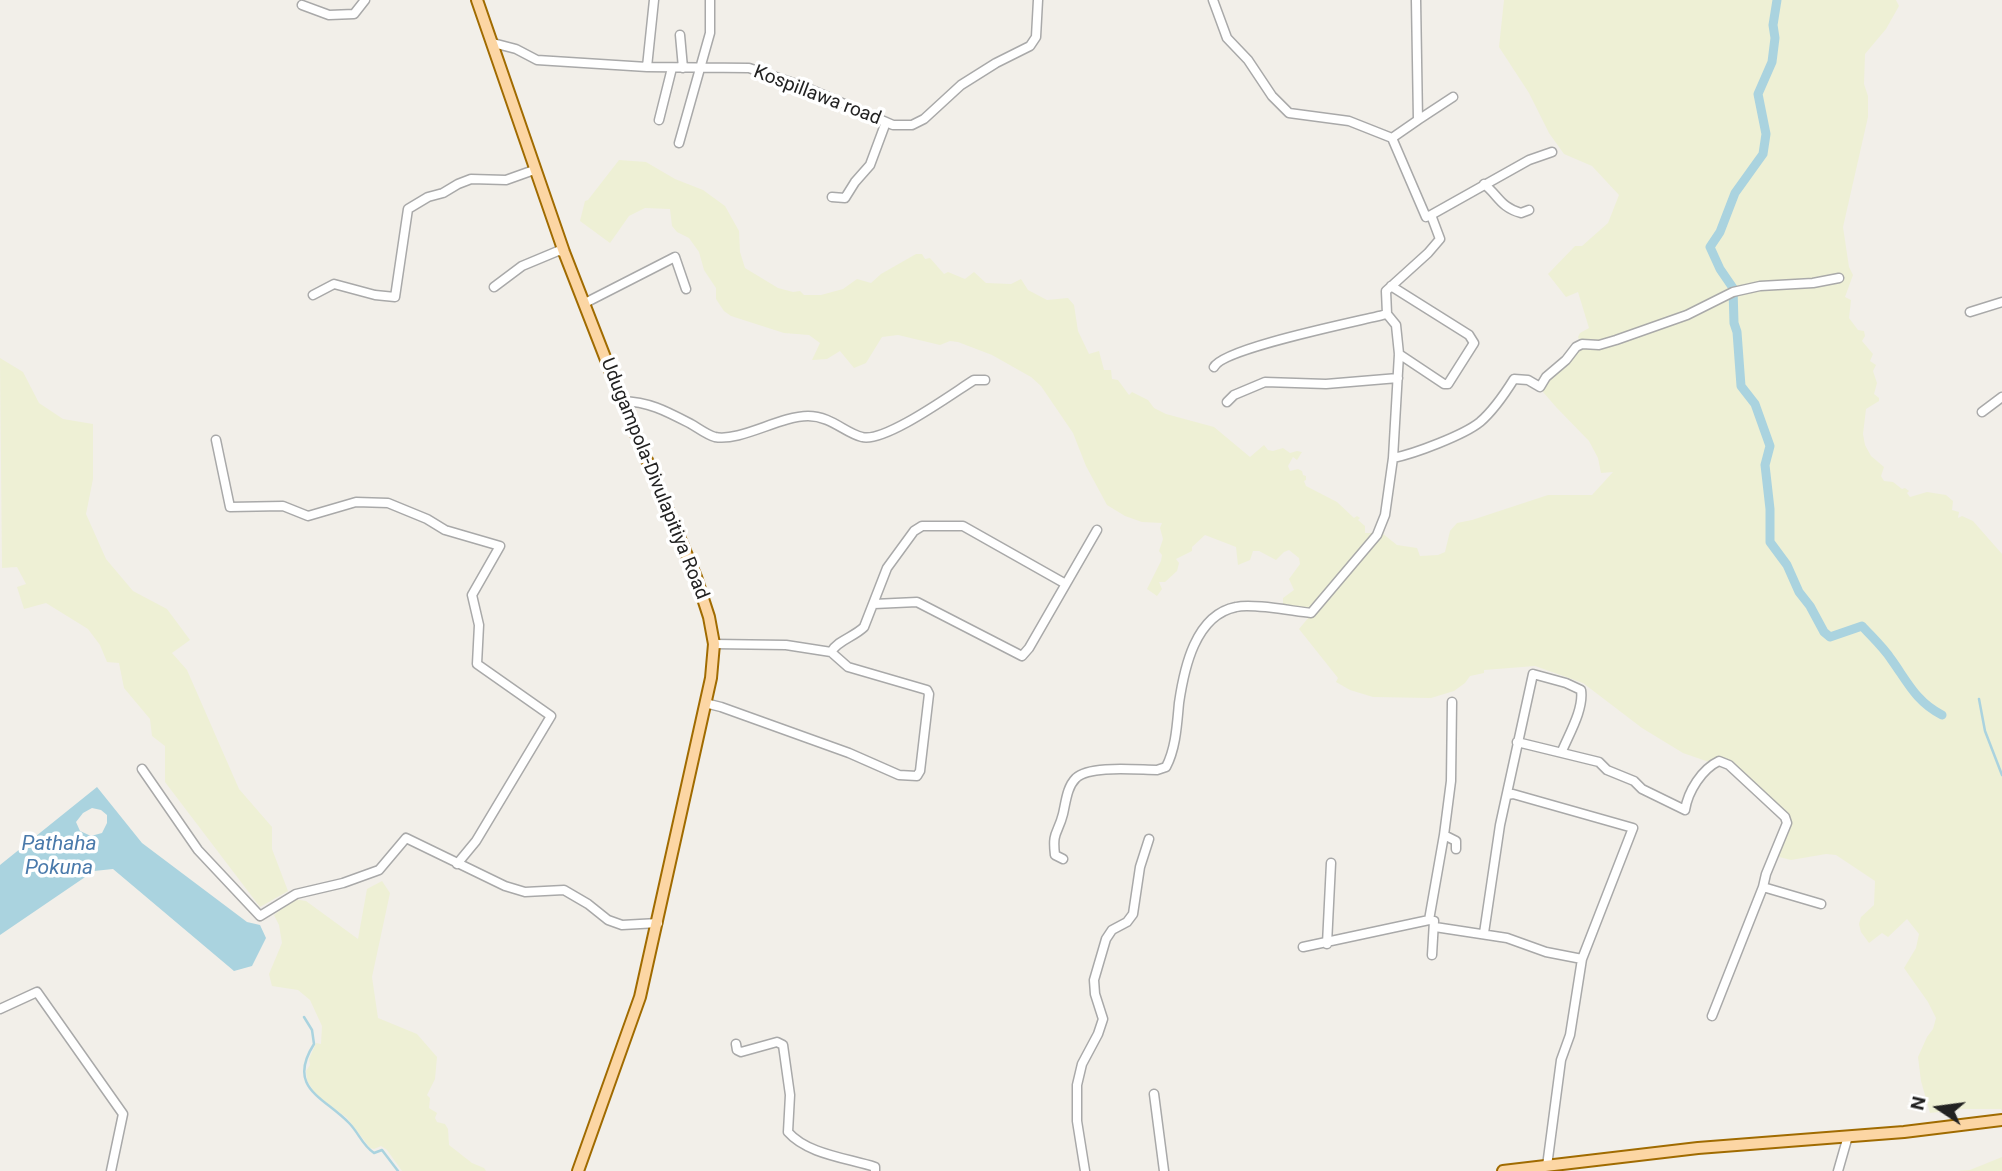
<!DOCTYPE html>
<style>
body{margin:0}
#map{position:relative;width:2002px;height:1171px;overflow:hidden;background:#f2efe9;font-family:Roboto,sans-serif}
canvas{display:block}
.north{position:absolute;left:1904px;top:1073px;width:70px;height:70px;-webkit-text-stroke:5px #fff;paint-order:stroke;rotate:283deg;font-size:19px;font-weight:700;line-height:28px;text-align:center;color:#222}
.north::after{content:'';display:block;margin:auto;width:24px;height:32px;background:#222;clip-path:polygon(50% 0,100% 100%,50% 72%,0 100%)}
</style>
<div id="map">
<canvas width="2002" height="1171"></canvas>
<div class="north">N</div>
</div>
<script>
const ctx = document.querySelector('canvas').getContext('2d');
ctx.lineJoin = 'round';
function paint(path, color) {
  ctx.fillStyle = color;
  ctx.fill(path, 'evenodd');
}
function trace(path, color, width, dash) {
  ctx.strokeStyle = color;
  ctx.lineWidth = width;
  ctx.lineCap = dash ? 'butt' : 'round';
  ctx.setLineDash(dash || []);
  ctx.stroke(path);
}
function write(font, color, halo, rows, align = 'center') {
  ctx.font = font + ' Roboto,sans-serif';
  ctx.lineWidth = 7;
  ctx.setLineDash([]);
  ctx.textBaseline = 'middle';
  ctx.strokeStyle = halo;
  ctx.fillStyle = color;
  for (const [text, x, y, turn = 0] of rows) {
    ctx.save();
    ctx.translate(x, y);
    ctx.rotate((+turn || 0) * Math.PI / 180);
    ctx.textAlign = isNaN(turn) ? turn : align;
    if (halo) ctx.strokeText(text, 0, 0);
    ctx.fillText(text, 0, 0);
    ctx.restore();
  }
}
const farmland = new Path2D(`
 M1504 0H1896L1899 6 1886 29 1865 54 1864 84 1868 96V117L1843 227 1849 267 1853 275 1845 297 1851 300 1849 318 1858 330 1864 331 1865 336 1862 341 1873 354 1870 361 1876 365 1873 371 1877 383 1874 394 1879 398V401L1866 409 1863 434 1865 445 1871 456 1884 467 1881 476 1884 481 1893 482 1902 489 1905 488 1909 491 1907 493 1910 497 1927 492 1946 495 1953 501 1952 510 1959 512 1958 518 1962 516 1973 521 2002 554V1112L2001 1109H1962L1930 1113 1921 1081 1918 1057 1927 1037 1933 1029 1936 1018 1928 1002 1904 968 1916 948 1919 934 1907 919 1888 937 1882 933 1869 943 1861 932 1859 924 1861 917 1874 905 1875 881 1836 855 1826 854 1791 860 1775 856 1789 824 1719 758 1709 762 1683 753 1642 728 1583 683 1535 666 1484 670V673L1470 676 1465 683 1454 691 1431 698 1373 697 1350 690 1336 682 1338 678 1299 629 1309 617 1314 616 1307 610 1287 607 1283 604V598L1294 590 1289 579 1300 564 1299 558 1289 550 1284 552 1276 560 1259 551H1253L1250 560 1238 565 1236 547 1205 535 1192 547V551L1176 559 1179 563 1177 571 1165 582H1159L1162 589 1157 596 1147 589 1161 561 1162 555 1159 551 1163 539 1160 528 1162 523 1142 522 1125 516 1107 505 1086 466 1073 433 1041 386 1031 377 992 355 958 342 950 341 940 345 898 335 882 337 866 363 854 368 840 351 827 359 812 360 820 343 809 335 784 333 731 316 724 311 716 299V288L704 270 699 252 689 238 677 232 672 226 670 209 645 208 629 216 610 243 580 221 585 201 588 200 619 160 646 162 675 179 703 190 725 206 739 231 740 252 745 268 778 288 793 292 800 291 804 295H821L843 289 857 279 871 283 881 274 916 254H922L925 259 930 258 944 274 948 272 965 279 974 272 986 283 1011 284 1021 279 1028 290 1047 300 1068 298 1074 305 1078 331 1089 354 1099 351 1104 370H1111L1112 379 1118 380 1129 395 1132 392 1148 400 1154 408 1166 414 1214 427 1250 457 1264 445 1268 450 1273 451 1283 448 1290 453 1297 451 1302 452 1297 460 1293 457 1288 466 1290 471 1298 469 1302 471 1303 475 1306 476V480L1304 481 1306 486 1337 502 1354 518 1357 516 1360 518 1358 520 1365 526V533H1382L1397 545 1417 548 1420 556 1438 555 1445 552 1450 531 1457 523 1472 520 1548 495H1592L1613 472 1601 473 1598 458 1589 441 1556 407 1543 392V387L1544 382 1582 346 1578 337 1580 333 1589 328 1578 292 1566 297 1548 274 1575 246H1582L1608 223 1619 195 1592 166 1564 154 1549 133 1529 93 1499 47Z
 M0 358 23 372 39 403 63 419 93 424V479L86 514 106 559 133 591 167 609 190 640 172 653 187 670 239 789 272 827V849L288 891 260 907 165 782V746L152 736 150 719 124 688 119 663 107 662 100 645 88 629 46 603 24 609 17 587 26 584 17 567 2 568Z
 M382 881 390 893 372 977 378 1018 417 1034 437 1057 435 1079 427 1095 430 1098 429 1108 437 1113 435 1118 437 1122 445 1124 448 1129 449 1145 472 1163 484 1168 486 1171H402L387 1150 381 1146 374 1149 370 1148 347 1118 315 1094 307 1080 306 1071 310 1065 309 1059 316 1043 321 1044 322 1026 310 1000 298 990 272 986 269 974 282 943 279 925 274 915 294 899 306 901 358 939 367 889Z
 M2002 1157V1171H1957L1970 1170Z`);
const water = new Path2D(`
 M97 787 142 843 247 922 260 925 266 938 252 966 234 971 113 869 94 871 0 935V865ZM92 808 101 810 107 815V823L102 833 91 836 80 831 76 822 83 813Z`);
const stream = new Path2D(`
 M1979 699 1985 731 2002 775
 M304 1017 312 1030 314 1044C286 1088 324 1097 349 1123 359 1133 362 1145 374 1153L382 1150 398 1171`);
const canal = new Path2D(`
 M1777 0 1773 25 1775 38 1772 62 1758 94 1766 134 1763 154 1735 193 1720 232 1710 247 1720 269 1733 288 1734 323 1737 332 1741 386 1755 404 1770 446 1765 465 1770 509V542L1787 565 1799 592 1810 606 1824 632 1830 637 1862 626C1872 637 1883 647 1891 659 1907 681 1916 702 1942 715`);
const minor = new Path2D(`
 M1213 0 1227 38 1248 60 1272 96 1289 113 1349 121 1392 138
 M302 5 329 15 354 14 365 0
 M680 35 683 68
 M493 43 516 49 537 60 647 67 749 68 805 87 893 125H912L924 119 961 85 996 63 1030 46 1036 37 1038 0
 M647 67 654 0
 M659 120 672 68
 M1418 120 1453 97
 M679 143 710 33V0
 M1484 184C1499 196 1500 207 1521 213L1529 210
 M832 197 845 198 855 182 870 165 886 122
 M1431 215 1529 160 1552 152
 M1391 286 1469 335 1474 343 1448 384H1444L1399 354
 M494 287 522 266 558 251 564 252
 M313 295 334 284 375 295 395 297 408 209 428 197 443 193 458 184 471 179 506 180 534 170
 M585 303 675 257 686 289
 M1970 312 2002 302
 M1214 367C1223 348 1360 321 1387 314
 M622 401C650 402 666 411 691 424 698 428 707 435 715 437 740 442 780 416 808 416 831 416 845 433 862 437 885 443 953 393 974 380H985
 M1227 402 1234 395 1265 382 1326 384 1398 378
 M1982 412 2002 397
 M216 440 230 507 283 506 308 516 356 502 388 503 427 519 445 530 500 546 472 595 479 625 477 664 551 716 476 841 457 864
 M1393 458C1414 454 1464 435 1480 422 1494 410 1504 395 1514 379L1528 380 1540 387 1546 377 1566 360 1576 347 1582 344 1599 345 1616 340 1687 315 1733 292 1760 286 1813 283 1839 278
 M874 604 917 602 1022 656 1029 648 1097 530
 M714 644 786 645 831 652C838 640 854 637 864 627L887 568 914 531 922 526H963L1064 583
 M705 703 721 707 849 753 899 775 917 776 920 771 929 694 927 690 848 667 831 652
 M1517 742 1599 762 1607 770 1634 781 1642 789 1685 810C1688 791 1702 769 1719 761L1729 765 1785 817 1787 823 1766 874 1763 887 1712 1016
 M142 769 198 850 260 916 296 894 343 883 379 870 406 838 505 886 525 892 564 890 588 904 608 920 622 925 658 923
 M1507 795 1513 794 1633 828 1582 959 1570 1035 1561 1060 1547 1166
 M1444 835 1451 781 1452 702
 M1063 859 1055 855C1052 831 1058 834 1063 814 1066 801 1067 787 1076 778 1090 765 1138 770 1157 770L1166 767C1176 748 1177 724 1179 703 1184 669 1195 615 1236 607 1252 603 1292 611 1311 613L1377 535 1385 515 1393 458 1399 354 1396 325 1387 314 1386 291 1428 253 1440 239 1431 215 1426 217 1392 138 1418 120 1416 0
 M1763 887 1821 904
 M1429 920 1444 835 1456 841V849
 M1435 927 1507 938 1546 952 1582 959
 M1484 933 1500 825 1533 674 1566 683 1581 690C1584 709 1569 734 1562 751
 M1327 944 1331 863
 M1303 947 1429 920 1434 921 1432 955
 M0 1009 37 992 123 1114 111 1171
 M736 1044 737 1050 741 1052 777 1042 783 1045 790 1095 788 1132C807 1154 847 1158 875 1167V1171
 M1154 1094 1164 1171
 M1085 1171 1077 1121V1085L1082 1064 1098 1034 1103 1019 1095 994 1094 980 1106 939 1112 930 1127 922 1133 914 1140 867 1149 839
 M1838 1171 1848 1136`);
const major = new Path2D(`
 M477 0 564 252 622 401 696 577 709 617 714 644 711 678 640 997 578 1171
 M1503 1171 1698 1148 1904 1132 2002 1120`);
const streetNames = [
 ["Kospillawa road",817,96,21],
 ["Udugampola-Divulapitiya Road",654,479,68]
];
const waterNames = [
 ["Pathaha",59,845],
 ["Pokuna",59,869]
];
paint(farmland, '#eef0d5');
paint(water, '#aad3df');
trace(stream, '#aad3df', 2.5);
trace(canal, '#aad3df', 9);
trace(minor, '#a9a9a9', 11);
trace(major, '#a06b00', 14);
trace(minor, '#fff', 8);
trace(major, '#fcd6a4', 10);
write('19px', '#222', '#fff', streetNames);
write('italic 21px', '#4a7aab', '#fff', waterNames);
</script>
